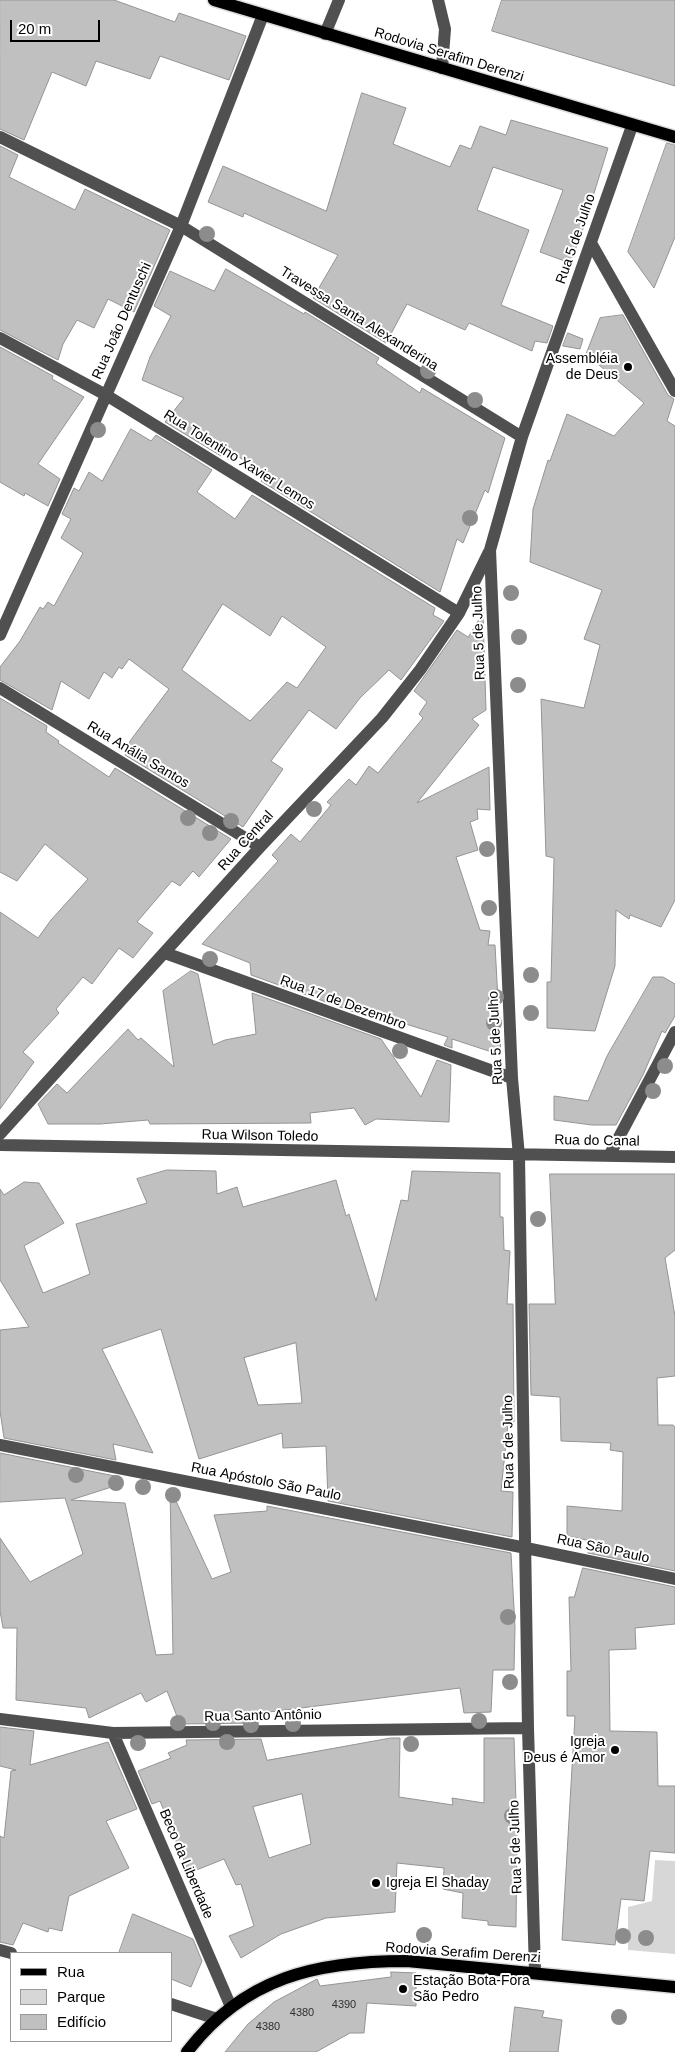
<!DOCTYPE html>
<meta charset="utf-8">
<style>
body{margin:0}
#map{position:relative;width:675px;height:2052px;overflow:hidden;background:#fff;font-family:Arial,sans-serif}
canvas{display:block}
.legend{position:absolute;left:10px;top:1952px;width:162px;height:90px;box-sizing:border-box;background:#fff;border:1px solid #999;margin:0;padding:6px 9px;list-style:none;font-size:15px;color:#000}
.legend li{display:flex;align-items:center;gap:10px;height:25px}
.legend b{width:25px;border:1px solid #999}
.scale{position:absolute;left:10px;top:20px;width:90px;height:22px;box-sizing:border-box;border:2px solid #000;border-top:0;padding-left:6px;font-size:15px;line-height:18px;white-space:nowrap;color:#000;-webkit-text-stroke:4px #fff;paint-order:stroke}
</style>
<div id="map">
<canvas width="675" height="2052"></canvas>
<ul class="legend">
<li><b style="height:6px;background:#000"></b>Rua</li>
<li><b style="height:14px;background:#d7d7d7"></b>Parque</li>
<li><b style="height:14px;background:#c0c0c0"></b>Edifício</li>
</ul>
<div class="scale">20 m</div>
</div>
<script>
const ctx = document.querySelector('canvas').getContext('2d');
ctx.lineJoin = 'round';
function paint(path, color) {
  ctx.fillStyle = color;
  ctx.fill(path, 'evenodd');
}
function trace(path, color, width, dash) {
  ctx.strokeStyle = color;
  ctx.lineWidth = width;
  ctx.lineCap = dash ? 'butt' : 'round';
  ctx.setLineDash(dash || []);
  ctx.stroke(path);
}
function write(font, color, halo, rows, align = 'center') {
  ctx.font = font + ' Arial,sans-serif';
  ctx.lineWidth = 4;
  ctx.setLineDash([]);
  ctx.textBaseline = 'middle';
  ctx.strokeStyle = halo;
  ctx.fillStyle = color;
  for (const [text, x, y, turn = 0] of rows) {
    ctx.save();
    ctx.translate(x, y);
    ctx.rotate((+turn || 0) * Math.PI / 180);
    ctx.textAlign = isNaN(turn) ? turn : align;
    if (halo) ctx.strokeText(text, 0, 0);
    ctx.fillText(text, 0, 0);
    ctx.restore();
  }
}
const green = new Path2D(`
 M655 1860 675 1861V1954L628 1950V1907L652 1901Z`);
const building = new Path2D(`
 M0 0H114L175 22 179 13 246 36 229 80 160 56 150 79 96 61 86 86 52 72 24 140 0 129Z
 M502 0H675V86L492 31Z
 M362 93 406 108 393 144 450 167 460 145 471 149 480 126 506 135 511 120 608 148 582 232 570 263 540 252 563 190 493 167 477 210 529 230 501 305 553 326 547 343 535 341 532 351 469 323 465 330 407 304 386 343 313 298 338 255 244 213 243 217 208 202 223 166 326 211Z
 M667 143 675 145V237L654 288 628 252Z
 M0 146 18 155 9 177 75 210 85 189 170 230 134 312 108 299 94 328 77 320 63 344 58 360 0 330Z
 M226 269 304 314 305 312 379 358 376 363 420 393 422 388 505 438 488 493 485 490 463 543 457 539 440 592 261 481 266 474 226 449 221 456 165 422 184 398 142 380 150 357 171 316 154 306 170 271 214 291Z
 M623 315 668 395 674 399 667 421 675 426V900L661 927 630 915 629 919 616 910 615 966 595 1031 547 1028V982H551L554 858 546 856 541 699 584 708 600 645 584 639 602 590 530 562 533 509 548 460 550 461 567 414 614 436 644 403 586 354 600 318Z
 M568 333 583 339 580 349 563 346Z
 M0 347 53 376 52 379 84 397 38 464 60 479 48 506 25 493 24 496 0 482Z
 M131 429 151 441 156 435 212 470 197 492 235 519 252 495 435 608 433 615 444 621 401 680 389 670 360 698 336 729 309 710 271 761 283 769 243 827 125 755 130 741 169 689 129 659 122 669 119 667 112 678 104 672 89 699 61 681 52 710 0 680V667L20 641 40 607 43 609 48 602 54 606 83 553 61 538 71 519 62 514 74 488 79 491 89 472 102 481ZM223 604 270 636 282 616 326 647 297 688 287 682 250 721 182 670Z
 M483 613 486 710 472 719 479 725 417 803 489 767 490 810 477 809 478 819 470 822 478 850 456 857 480 930 490 931 488 945H495L501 1055 452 1039V1048L444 1045 448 1037 360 1010 365 1016 251 975 250 963 202 944 278 861 272 855 291 834 300 842 331 805 327 802 349 779 356 785 369 766 378 773 423 718 419 714 427 702 414 691 457 630 468 637Z
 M0 698 47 726 46 732 59 741 58 743 109 777 115 768 231 839 199 877 193 871 180 886 172 881 137 922 153 933 133 958 119 948 92 984 83 977 56 1009 59 1013 23 1052 34 1062 0 1109V912L38 938 51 920 88 879 45 844 17 881 0 872Z
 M191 971 198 974 213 1045 225 1040 256 1034 252 993 381 1039 421 1097 437 1060 451 1065 449 1122 376 1119 365 1125 354 1108 310 1113 311 1123 150 1124 148 1120 100 1124H48L38 1104 57 1084 67 1093 128 1029 138 1040 141 1038 174 1067 163 991Z
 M653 977H663L675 984V1016L665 1033 662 1031 643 1075 616 1125H592L554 1120V1096L588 1101 607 1056Z
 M167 1170 216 1171 217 1194 237 1187 243 1207 336 1180 346 1216 349 1214 376 1301 401 1200 408 1201 412 1171 500 1173V1217H503L504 1250 510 1251 507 1304H513L514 1422 508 1424 501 1491 513 1492 512 1537 328 1501 326 1446 283 1448 282 1433 199 1459 161 1329 102 1349 153 1453 113 1444 116 1460 4 1438 0 1411V1330L29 1327 0 1280V1189L4 1195 24 1182 39 1183 64 1223 24 1246 43 1293 90 1274 76 1224 147 1203 137 1179ZM296 1343 302 1403 258 1405 244 1358Z
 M550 1174H675V1250L665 1258 675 1316V1376L657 1378 658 1425H673L675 1427V1571L588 1553 591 1541 567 1536V1506L622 1511 623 1452 610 1450 611 1443 561 1441 560 1397 531 1395 529 1304H555Z
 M0 1453 120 1477 121 1484 71 1500 125 1503 156 1655 173 1654 170 1488 212 1579 231 1572 214 1515 267 1511V1506L511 1553 515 1627 514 1670H493L491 1712 464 1713 460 1688 253 1714 256 1723 180 1724 167 1691 146 1702 141 1693 89 1718 86 1708 16 1700 17 1628H3L0 1611V1538L30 1582 83 1554 65 1498 0 1502Z
 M583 1568 675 1587V1624L635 1628 636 1649 609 1650 610 1731 657 1732 658 1786H675V1853L650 1851 644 1901 621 1899 615 1945 562 1940 575 1716H567V1671H571L569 1597H574Z
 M0 1727 34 1731 30 1765 108 1742 137 1809 106 1821 129 1868 69 1896 62 1931 49 1928 48 1932 23 1923 13 1945 0 1942V1836L4 1838 11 1771 16 1770 0 1766Z
 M391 1738H400L399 1797 453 1805 452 1798 484 1803V1738H514L517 1835 516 1927 488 1925V1921L462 1918 463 1893 443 1889 444 1868 397 1863 395 1912 326 1918 281 1934 241 1958 229 1936 254 1926 241 1884 236 1885 224 1859 189 1873 160 1801 152 1804 138 1771 171 1758 168 1753 187 1745 186 1740 261 1739 267 1760ZM302 1794 311 1844 269 1858 253 1807Z
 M133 1914 193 1939 202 1961 191 1987 171 1979V1953H119Z
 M391 1972 416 1973V2006L367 2003 364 2033H350L316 2052H225L248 2024 274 2002 317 1979 320 1986 391 1977Z
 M515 2007 544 2011 542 2017 562 2020 558 2052H510Z`);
const minor = new Path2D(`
 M438 0 445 29 442 68
 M325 34 339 0
 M0 137 181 226 522 437
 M591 243 675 391
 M0 338 106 395 459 613
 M0 635 181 226 263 15
 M0 688 260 847
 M165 953 512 1078
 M0 1134 260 847 382 718 420 670 459 613 489 552
 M0 1145 675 1157
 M609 1156 675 1032
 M0 1445 526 1548 675 1579
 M0 1719 113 1733 528 1728
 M113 1733 231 2007
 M0 1950 11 1953
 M535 1972 528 1728 519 1156 512 1078 490 550 522 437 632 126
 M171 2004 217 2019`);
const major = new Path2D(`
 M214 0 675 137
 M187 2052C244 1977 317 1961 407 1961L675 1987`);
const trees = [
 [207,234],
 [428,371],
 [475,400],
 [98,430],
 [470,518],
 [511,593],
 [519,637],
 [518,685],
 [314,809],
 [188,818],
 [231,821],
 [210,833],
 [487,849],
 [489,908],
 [210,959],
 [531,975],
 [496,997],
 [531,1013],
 [494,1023],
 [400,1051],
 [665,1066],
 [653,1091],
 [538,1219],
 [76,1475],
 [116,1483],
 [143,1487],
 [173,1495],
 [508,1617],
 [510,1682],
 [479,1721],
 [178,1723],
 [213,1723],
 [293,1724],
 [251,1725],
 [227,1742],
 [138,1743],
 [411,1744],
 [512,1816],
 [424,1935],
 [623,1936],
 [646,1938],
 [619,2017]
];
const markers = [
 [628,367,5,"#000"],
 [615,1750,5,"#000"],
 [376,1883,5,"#000"],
 [403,1989,5,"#000"]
];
const numberNames = [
 ["4390",344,2005],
 ["4380",302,2013],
 ["4380",268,2027]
];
const streetNames = [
 ["Rodovia Serafim Derenzi",449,55,17],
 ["Rua 5 de Julho",576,239,-71],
 ["Travessa Santa Alexanderina",359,319,32],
 ["Rua João Dentuschi",122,321,-66],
 ["Rua Tolentino Xavier Lemos",239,460,32],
 ["Rua 5 de Julho",479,633,-92],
 ["Rua Anália Santos",138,755,31],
 ["Rua Central",246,841,-48],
 ["Rua 17 de Dezembro",343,1003,20],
 ["Rua 5 de Julho",496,1038,-93],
 ["Rua Wilson Toledo",260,1136,1],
 ["Rua do Canal",597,1141,1],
 ["Rua 5 de Julho",509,1442,-91],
 ["Rua Apóstolo São Paulo",266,1482,11],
 ["Rua São Paulo",603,1549,12],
 ["Rua Santo Antônio",263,1716,-1],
 ["Rua 5 de Julho",516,1847,-92],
 ["Beco da Liberdade",186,1864,67],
 ["Rodovia Serafim Derenzi",463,1953,4]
];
const poiNames = [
 ["Assembléia",618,359],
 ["de Deus",618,375],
 ["Igreja",605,1742],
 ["Deus é Amor",605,1758],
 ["Igreja El Shaday",386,1883,"left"],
 ["Estação Bota-Fora",413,1981,"left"],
 ["São Pedro",413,1997,"left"]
];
paint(green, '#d7d7d7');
paint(building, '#c0c0c0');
trace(building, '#949494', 1);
trace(major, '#dbdbdb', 15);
trace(minor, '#505050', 12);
trace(major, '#000', 12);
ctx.fillStyle = '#8c8c8c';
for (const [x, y] of trees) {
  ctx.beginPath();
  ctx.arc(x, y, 8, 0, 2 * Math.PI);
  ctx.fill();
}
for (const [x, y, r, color] of markers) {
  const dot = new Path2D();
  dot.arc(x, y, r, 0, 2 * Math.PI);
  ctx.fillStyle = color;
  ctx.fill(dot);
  trace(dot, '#fff', 2);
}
write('11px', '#303030', null, numberNames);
write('14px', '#000', '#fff', streetNames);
write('14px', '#000', '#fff', poiNames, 'right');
</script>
